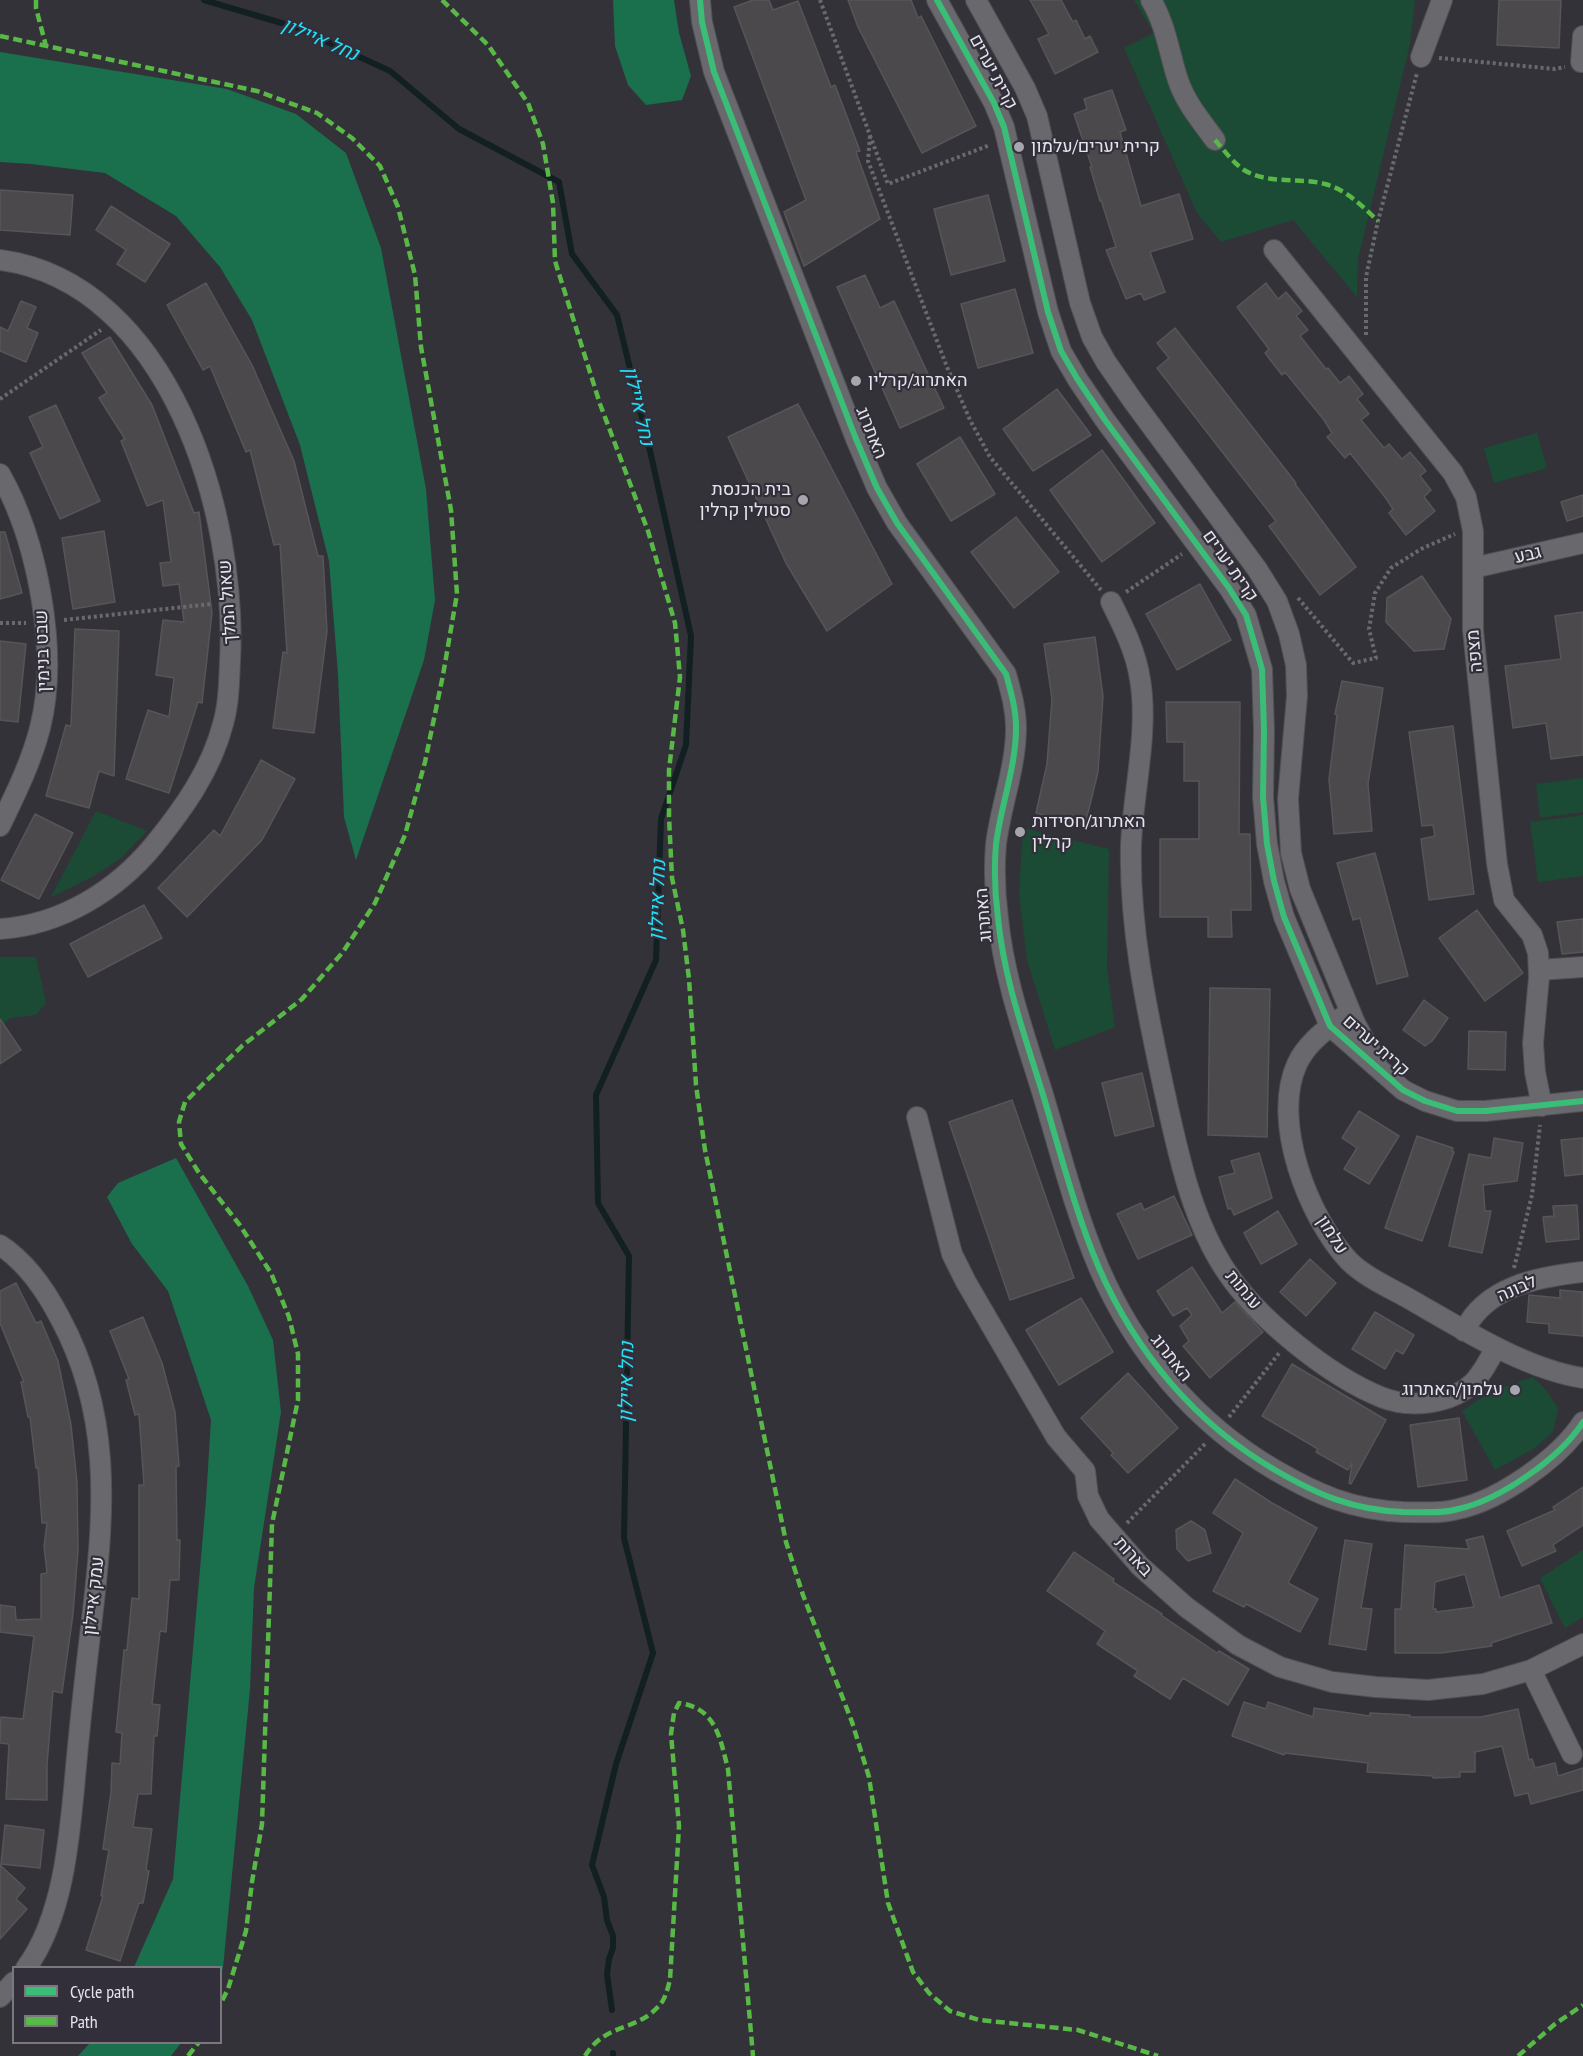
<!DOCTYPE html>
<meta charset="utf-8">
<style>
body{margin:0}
#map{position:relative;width:1583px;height:2056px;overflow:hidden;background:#333238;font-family:"PT Sans Narrow",sans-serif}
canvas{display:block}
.legend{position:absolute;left:12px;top:1966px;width:210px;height:78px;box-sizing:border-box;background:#322f3b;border:2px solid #7a7781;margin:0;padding:8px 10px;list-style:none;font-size:18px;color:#e5e4eb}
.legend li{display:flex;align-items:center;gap:12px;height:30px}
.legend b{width:30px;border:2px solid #7a7781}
</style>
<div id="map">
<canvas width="1583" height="2056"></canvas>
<ul class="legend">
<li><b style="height:8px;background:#3abd76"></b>Cycle path</li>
<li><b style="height:8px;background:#58b947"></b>Path</li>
</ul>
</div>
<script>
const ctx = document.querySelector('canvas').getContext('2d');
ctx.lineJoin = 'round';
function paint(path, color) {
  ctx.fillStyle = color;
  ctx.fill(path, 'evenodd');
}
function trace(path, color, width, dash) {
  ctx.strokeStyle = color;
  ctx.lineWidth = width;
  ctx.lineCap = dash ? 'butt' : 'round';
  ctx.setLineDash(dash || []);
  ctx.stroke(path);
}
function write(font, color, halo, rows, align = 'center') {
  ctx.font = font + ' "PT Sans Narrow",Heebo,sans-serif';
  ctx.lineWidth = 4.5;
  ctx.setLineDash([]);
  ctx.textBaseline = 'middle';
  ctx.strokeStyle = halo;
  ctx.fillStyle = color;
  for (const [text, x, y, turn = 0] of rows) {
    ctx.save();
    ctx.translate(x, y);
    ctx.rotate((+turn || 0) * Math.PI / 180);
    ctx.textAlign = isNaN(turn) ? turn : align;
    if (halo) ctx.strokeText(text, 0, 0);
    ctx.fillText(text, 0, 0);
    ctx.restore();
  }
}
const green = new Path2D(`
 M1134 0H1415L1410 44 1358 259 1357 297 1293 220 1221 242 1197 213 1124 48 1154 33Z
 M1537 433 1547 468 1494 483 1484 448Z
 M1583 778V812L1540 818 1536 784Z
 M96 811 147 831 121 858 92 877 51 897Z
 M1583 815V876L1538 882 1530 822Z
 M1023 828 1109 849 1107 969 1115 1027 1055 1050 1027 960 1019 894Z
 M0 957H36L46 1003 36 1015 10 1018 0 1028Z
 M1533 1377 1546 1390 1558 1408 1553 1432 1535 1448 1495 1470 1462 1411 1490 1392Z
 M1583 1550V1617L1565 1628 1540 1578Z`);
const forest = new Path2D(`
 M613 0H674L679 33 691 76 682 100 646 105 628 85 615 46Z
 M0 52 227 89 296 114 346 153 381 248 426 489 435 600 424 660 356 860 344 817 338 674 329 561 300 445 252 320 220 267 176 216 105 173 31 164 0 162Z
 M176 1158 248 1286 273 1340 281 1412 254 1588 250 1689 223 1968 221 1973 220 1968 134 1967 173 1879 206 1500 211 1420 168 1291 132 1244 107 1197 118 1183Z
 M90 2043V2042L181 2043 171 2056H78Z`);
const stream = new Path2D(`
 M204 0 295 27 390 71 459 129 559 182 572 254 617 315 651 455 691 636 686 745 661 819 656 960 596 1095 598 1203 629 1256 624 1538 653 1653 616 1764 592 1865 604 1897 607 1920 613 1936V1948L609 1959 607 1974 612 2010
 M613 2053V2056`);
const building = new Path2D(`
 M753 0H769L773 10 798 1 831 87 835 85 860 151 856 152 880 219 804 266 784 212 806 200 734 7Z
 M848 0H911L918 18 921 16 976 126 922 153 858 27Z
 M1030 0H1061L1073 22 1076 20 1085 39 1090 36 1098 52 1055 74 1038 39 1049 34Z
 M1499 0H1561L1559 48 1497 45Z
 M1112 90 1126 130 1120 132 1141 206 1179 194 1193 239 1150 252 1165 292 1144 300 1141 293 1126 299 1106 250 1116 247 1101 200 1100 201 1090 167H1092L1074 114 1087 109 1084 99Z
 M0 190 73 195 70 235 0 230Z
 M988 195 1005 261 951 275 934 209Z
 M111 206 170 244 145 282 117 264 126 250 96 230Z
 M865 275 880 308 894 301 944 408 900 428 837 287Z
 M206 283 252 365 294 461 318 556H323L327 631 314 733 273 728 283 652 287 653 280 544 274 545 250 450 246 452 210 366 203 370 167 305Z
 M1266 283 1278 299 1286 292 1302 311 1296 316 1308 330 1300 336 1326 369 1328 368 1340 383 1349 376 1363 394 1357 399 1369 414 1361 420 1384 448 1389 444 1402 459 1410 452 1426 471 1420 476 1431 490 1424 497 1435 511 1406 535 1389 513 1393 509 1385 497 1350 453 1345 458 1327 437 1332 433 1324 420 1285 372 1282 375 1265 353 1269 349 1237 307Z
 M1015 289 1033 353 978 368 961 304Z
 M21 301 36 307 27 328 38 333 26 362 0 351V327L8 331Z
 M1175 328 1296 483 1295 484 1356 567 1320 595 1269 526 1276 521 1157 368 1169 358 1157 343Z
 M110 337 152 405 194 513 199 512 212 613 202 703 198 702 169 793 126 779 148 710 169 717 174 678 156 675 163 620 184 622 179 584 163 586 160 563 171 562 163 500 147 506 121 441 125 439 99 398 107 393 82 353Z
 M1057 389 1091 435 1033 471 1003 429Z
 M798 404 892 584 827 631 786 563 728 437Z
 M56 405 100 501 60 519 30 453 43 447 29 417Z
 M960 437 995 494 951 521 917 464Z
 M1102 450 1155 523 1102 562 1050 490Z
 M1583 495V516L1567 521 1561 502Z
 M1016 517 1059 572 1014 608 971 552Z
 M104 531 115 602 73 609 62 538Z
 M0 532H5L22 593 0 599Z
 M1422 576 1451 619 1444 649 1414 651 1386 622 1387 598Z
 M1200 584 1231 640 1177 670 1146 614Z
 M1583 612V755L1551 759 1546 723 1513 728 1505 666 1561 659 1555 616Z
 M75 629 119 631 114 776 99 771 89 808 46 796 66 725 71 726Z
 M1095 637 1103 696 1098 772 1085 825 1036 813 1047 764 1052 699 1044 644Z
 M0 641 26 644 18 722 0 720Z
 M1342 681 1383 688 1368 784 1372 831 1334 834 1329 779 1337 715 1335 714Z
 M1166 702H1240L1239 834H1250L1251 910H1231L1232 937H1208V917H1160V839H1199V781H1184V742H1167Z
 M1453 726 1474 894 1429 900 1421 839 1435 836 1433 825 1422 826 1409 732Z
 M261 760 295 779 262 840 187 917 158 888 214 830 220 836Z
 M35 814 73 833 39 899 1 880Z
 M1375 853 1408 976 1377 984 1360 918 1353 920 1337 863Z
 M144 905 162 938 88 977 70 944Z
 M1477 910 1523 973 1485 1001 1439 938Z
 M1583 919V952L1562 954 1557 922Z
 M1210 988 1270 989 1267 1137 1208 1135Z
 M1424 1000 1448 1018 1432 1041 1425 1046 1403 1030Z
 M0 1019 21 1050 0 1064Z
 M1469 1031 1506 1032 1505 1070 1468 1069Z
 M1142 1073 1154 1126 1115 1136 1102 1083Z
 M1012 1100 1074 1278 1010 1300 949 1122Z
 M1359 1111 1399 1136 1369 1184 1344 1169 1357 1148 1342 1138Z
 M1417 1136 1453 1148 1452 1151 1454 1152 1422 1241 1385 1228Z
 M1494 1138 1523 1143 1517 1181 1483 1185 1485 1211H1491L1482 1253 1449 1246 1469 1154 1491 1158Z
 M1583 1138V1174L1565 1176 1561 1140Z
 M1259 1153 1272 1198 1234 1215 1231 1208 1228 1209 1219 1177 1235 1173 1231 1161Z
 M1174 1196 1192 1235 1138 1259 1117 1214 1141 1203 1144 1210Z
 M1577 1205 1579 1239 1546 1242 1543 1217 1554 1216 1553 1206Z
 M1278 1211 1297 1244 1261 1264 1244 1233Z
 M1310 1259 1336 1283 1306 1316 1280 1292Z
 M1192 1267 1222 1313 1235 1302 1263 1332 1210 1378 1183 1346 1189 1341 1180 1326 1192 1315 1187 1308 1173 1316 1157 1291Z
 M16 1283 36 1323 41 1321 58 1361 71 1425 77 1482 78 1550 73 1614 62 1693 53 1691 47 1765V1800L6 1799 9 1744 0 1743 1 1717 23 1719 34 1636 0 1632V1605L15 1607 16 1620 41 1619V1574L47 1573 44 1546 47 1523H42L38 1468H36L30 1417H28L21 1382H24L0 1323V1291Z
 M1560 1290 1583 1292V1336L1549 1333V1324L1527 1322 1529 1295 1560 1298Z
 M1081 1298 1113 1352 1059 1385 1026 1330Z
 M1375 1312 1414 1335 1403 1354 1396 1350 1385 1369 1352 1349Z
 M143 1317 162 1363 175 1412 179 1466 176 1467 177 1540H180L179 1580H170L166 1632 160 1631 152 1704 160 1705 157 1736H154L151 1794H138L133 1827 152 1829 146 1870 149 1871 143 1903H139L120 1961 86 1950 103 1896H101L109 1850 103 1849 111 1792 112 1763 120 1764 122 1733 116 1732 124 1650H127L132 1598 139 1599V1485H144L139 1414 135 1415 126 1380 129 1379 110 1331Z
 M1292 1364 1386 1420 1351 1484 1349 1483 1352 1463 1348 1470 1316 1452 1318 1449 1262 1416Z
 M1128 1373 1178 1428 1128 1473 1111 1455 1113 1453 1081 1418Z
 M1459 1418 1467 1480 1418 1487 1410 1425Z
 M1235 1479 1272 1503 1317 1528 1288 1583 1318 1599 1300 1632 1246 1604 1244 1607 1213 1591 1243 1533 1213 1513Z
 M1583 1487V1525L1553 1545 1556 1551 1522 1566 1507 1531 1555 1510 1553 1507Z
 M1191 1521 1205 1530 1211 1553 1188 1561 1177 1549 1176 1530Z
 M1483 1536 1500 1598 1539 1585 1552 1623 1491 1643 1492 1646 1441 1653H1395V1609H1401L1405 1545 1469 1549 1466 1540ZM1465 1574 1474 1607 1436 1612V1609H1433L1435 1582Z
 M1345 1540 1372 1544 1361 1608 1372 1609 1366 1650 1329 1644Z
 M1074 1552 1114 1579 1113 1582 1162 1614 1161 1615 1217 1653 1219 1651 1249 1669 1228 1705 1183 1678 1170 1699 1134 1676 1138 1671 1097 1644 1105 1631 1047 1591Z
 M1244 1702 1266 1709 1268 1702 1313 1717 1314 1708 1370 1716V1713L1410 1715V1717H1481L1518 1709 1529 1760 1532 1759 1535 1768 1555 1763 1558 1776 1583 1768V1790L1531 1804 1528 1793 1515 1796 1502 1746 1475 1752V1772H1460V1777L1433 1778V1776L1367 1772 1368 1763 1285 1753 1284 1755 1232 1736Z
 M5 1825 44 1830 40 1868 1 1864Z
 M0 1865 25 1888 16 1899 27 1909 0 1939Z`);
const path = new Path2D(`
 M820 0 888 184 990 145
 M1439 58 1555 69 1565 67
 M870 136 868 161 947 367 970 420 990 457 1101 590
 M1366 335V277L1378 221 1417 73
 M0 399 101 330
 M1126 592 1182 554
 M1298 598 1353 663 1376 658 1369 629 1375 593 1391 568 1421 549 1455 534
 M64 620 211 604
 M0 623H26
 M1514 1268 1532 1195 1540 1125
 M1229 1417 1280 1352
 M1127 1523 1206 1443`);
const minor = new Path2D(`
 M700 0 702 22 714 72 856 439 877 488 897 523 1006 674C1011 692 1016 709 1016 728 1016 767 1001 805 996 844 994 868 995 895 998 918 1004 980 1026 1039 1044 1098 1061 1155 1076 1214 1099 1268 1136 1353 1196 1424 1275 1470 1318 1495 1353 1510 1403 1512 1421 1512 1441 1514 1458 1509 1500 1500 1560 1458 1583 1422
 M937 0 994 103 1004 127 1048 312 1061 351 1078 380 1105 420 1229 588 1246 615 1262 669 1264 731 1263 797 1267 844 1274 881 1284 917 1330 1026 1403 1090 1425 1101 1457 1111H1485L1583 1101
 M976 0 1025 88 1037 116 1080 303 1092 337 1106 362 1133 401 1257 569 1277 601 1289 634 1296 665 1297 696 1288 799 1291 853 1300 889 1355 1023 1376 1061
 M1151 0C1166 25 1169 53 1178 80 1185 102 1202 122 1215 140
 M1583 36 1581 62H1583
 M1421 57 1442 0
 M1274 250 1453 473 1466 497 1473 531V630L1497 864 1504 900 1532 935 1538 953 1539 977 1533 1043 1535 1072 1542 1106
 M0 260C170 283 238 515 230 661 229 682 229 703 223 724 211 770 184 808 154 845 116 891 61 925 0 929
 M0 474C38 541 59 653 40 728 31 763 15 795 0 826
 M1473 568 1583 543
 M1111 602C1123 626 1136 652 1140 679 1149 732 1133 792 1131 845 1129 926 1146 1006 1163 1085 1177 1148 1190 1217 1226 1271 1257 1318 1329 1376 1381 1397 1410 1409 1452 1404 1474 1382 1483 1372 1490 1359 1496 1347
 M1539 970 1583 967
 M1341 1018C1324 1031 1306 1044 1297 1064 1271 1121 1308 1217 1349 1261 1364 1276 1388 1287 1406 1297 1459 1327 1524 1369 1583 1378
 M917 1117 952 1254 966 1282 1056 1437 1085 1471 1088 1496 1099 1519 1140 1566 1186 1607 1238 1645 1280 1667 1332 1682 1376 1687 1428 1690 1483 1684 1531 1670 1583 1644
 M0 1245C26 1262 46 1291 60 1318 111 1412 105 1507 93 1610 88 1652 83 1694 79 1736 71 1808 70 1909 26 1968
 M1464 1331C1486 1286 1538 1277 1583 1272
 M1531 1670 1572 1754
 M0 1997 14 1982`);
const quiet = new Path2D(`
 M36 0V8L46 46
 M442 0 488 45 528 103 543 144 553 203 555 261 600 404 648 531 675 623 680 677 669 770V817L672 878 683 930 689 979 696 1085 705 1150 786 1542 803 1595 852 1722 869 1777 888 1903 913 1972 929 1993 950 2011 979 2020 1078 2030 1158 2056
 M0 36 257 91 317 113 352 138 380 166 398 207 415 275 421 347 451 510 457 594 443 675 425 762 405 835 375 903 343 952 302 999 242 1046 202 1085 185 1102 179 1122 181 1144 199 1173 239 1224 271 1273 289 1317 298 1354V1400L272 1524 262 1824 252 1882 246 1931 228 1989 220 2005
 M1215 140C1224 150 1233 163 1244 170 1269 185 1299 177 1325 184 1347 190 1362 206 1378 221
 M188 2056 199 2042
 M585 2056C606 2021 639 2033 662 2002 666 1996 668 1987 670 1980L679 1826 671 1734 674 1713 679 1703C716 1708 720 1738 728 1769L753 2056
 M1518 2056 1555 2024 1583 2005`);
const cycleway = new Path2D(`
 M700 0 702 22 714 72 856 439 877 488 897 523 1006 674C1011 692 1016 709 1016 728 1016 767 1001 805 996 844 994 868 995 895 998 918 1004 980 1026 1039 1044 1098 1061 1155 1076 1214 1099 1268 1136 1353 1196 1424 1275 1470 1318 1495 1353 1510 1403 1512 1421 1512 1441 1514 1458 1509 1500 1500 1560 1458 1583 1422
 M937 0 994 103 1004 127 1048 312 1061 351 1078 380 1105 420 1229 588 1246 615 1262 669 1264 731 1263 797 1267 844 1274 881 1284 917 1330 1026 1403 1090 1425 1101 1457 1111H1485L1583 1101`);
const markers = [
 [1019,147,6,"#a7a6ac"],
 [856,381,6,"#a7a6ac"],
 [803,500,6,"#a7a6ac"],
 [1020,832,6,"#a7a6ac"],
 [1515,1390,6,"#a7a6ac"]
];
const streetNames = [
 ["קרית יערים",993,72,62],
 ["האתרוג",871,433,68],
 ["גבע",1528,555,-13],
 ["קרית יערים",1230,566,55],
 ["שאול המלך",228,602,-94],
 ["שבט בנימין",43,651,-92],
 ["מצפה",1475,651,-95],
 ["האתרוג",984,915,-95],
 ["קרית יערים",1376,1046,42],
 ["עלמון",1332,1235,57],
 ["לבונה",1517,1289,-24],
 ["ענתות",1243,1290,50],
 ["האתרוג",1171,1358,52],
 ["בארות",1133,1557,47],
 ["עמק איילון",94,1596,-84]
];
const poiNames = [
 ["קרית יערים/עלמון",1031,147],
 ["האתרוג/קרלין",868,381],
 ["בית הכנסת",791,490,"right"],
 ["סטולין קרלין",791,511,"right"],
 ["האתרוג/חסידות",1032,822],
 ["קרלין",1032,843],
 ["עלמון/האתרוג",1503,1390,"right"]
];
const waterNames = [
 ["נחל איילון",320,40,23],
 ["נחל איילון",638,406,77],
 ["נחל איילון",658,900,-88],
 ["נחל איילון",627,1382,-89]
];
paint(green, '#1b4b35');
paint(forest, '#1a6f4d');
trace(stream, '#122023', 6);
paint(building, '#4b494c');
trace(building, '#585558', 1.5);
trace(minor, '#504f54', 22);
trace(path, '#6a696e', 4, [3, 3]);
trace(minor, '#69686d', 20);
trace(quiet, '#58b947', 4.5, [9, 4.5]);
trace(cycleway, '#3abd76', 6);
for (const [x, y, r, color] of markers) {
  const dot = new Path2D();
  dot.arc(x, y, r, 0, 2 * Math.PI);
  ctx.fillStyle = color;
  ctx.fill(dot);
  trace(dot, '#322f3b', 2);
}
write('18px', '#e5e4eb', '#322f3b', streetNames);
write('18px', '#e5e4eb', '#322f3b', poiNames, 'left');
write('italic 20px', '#21dff5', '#322f3b', waterNames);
</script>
